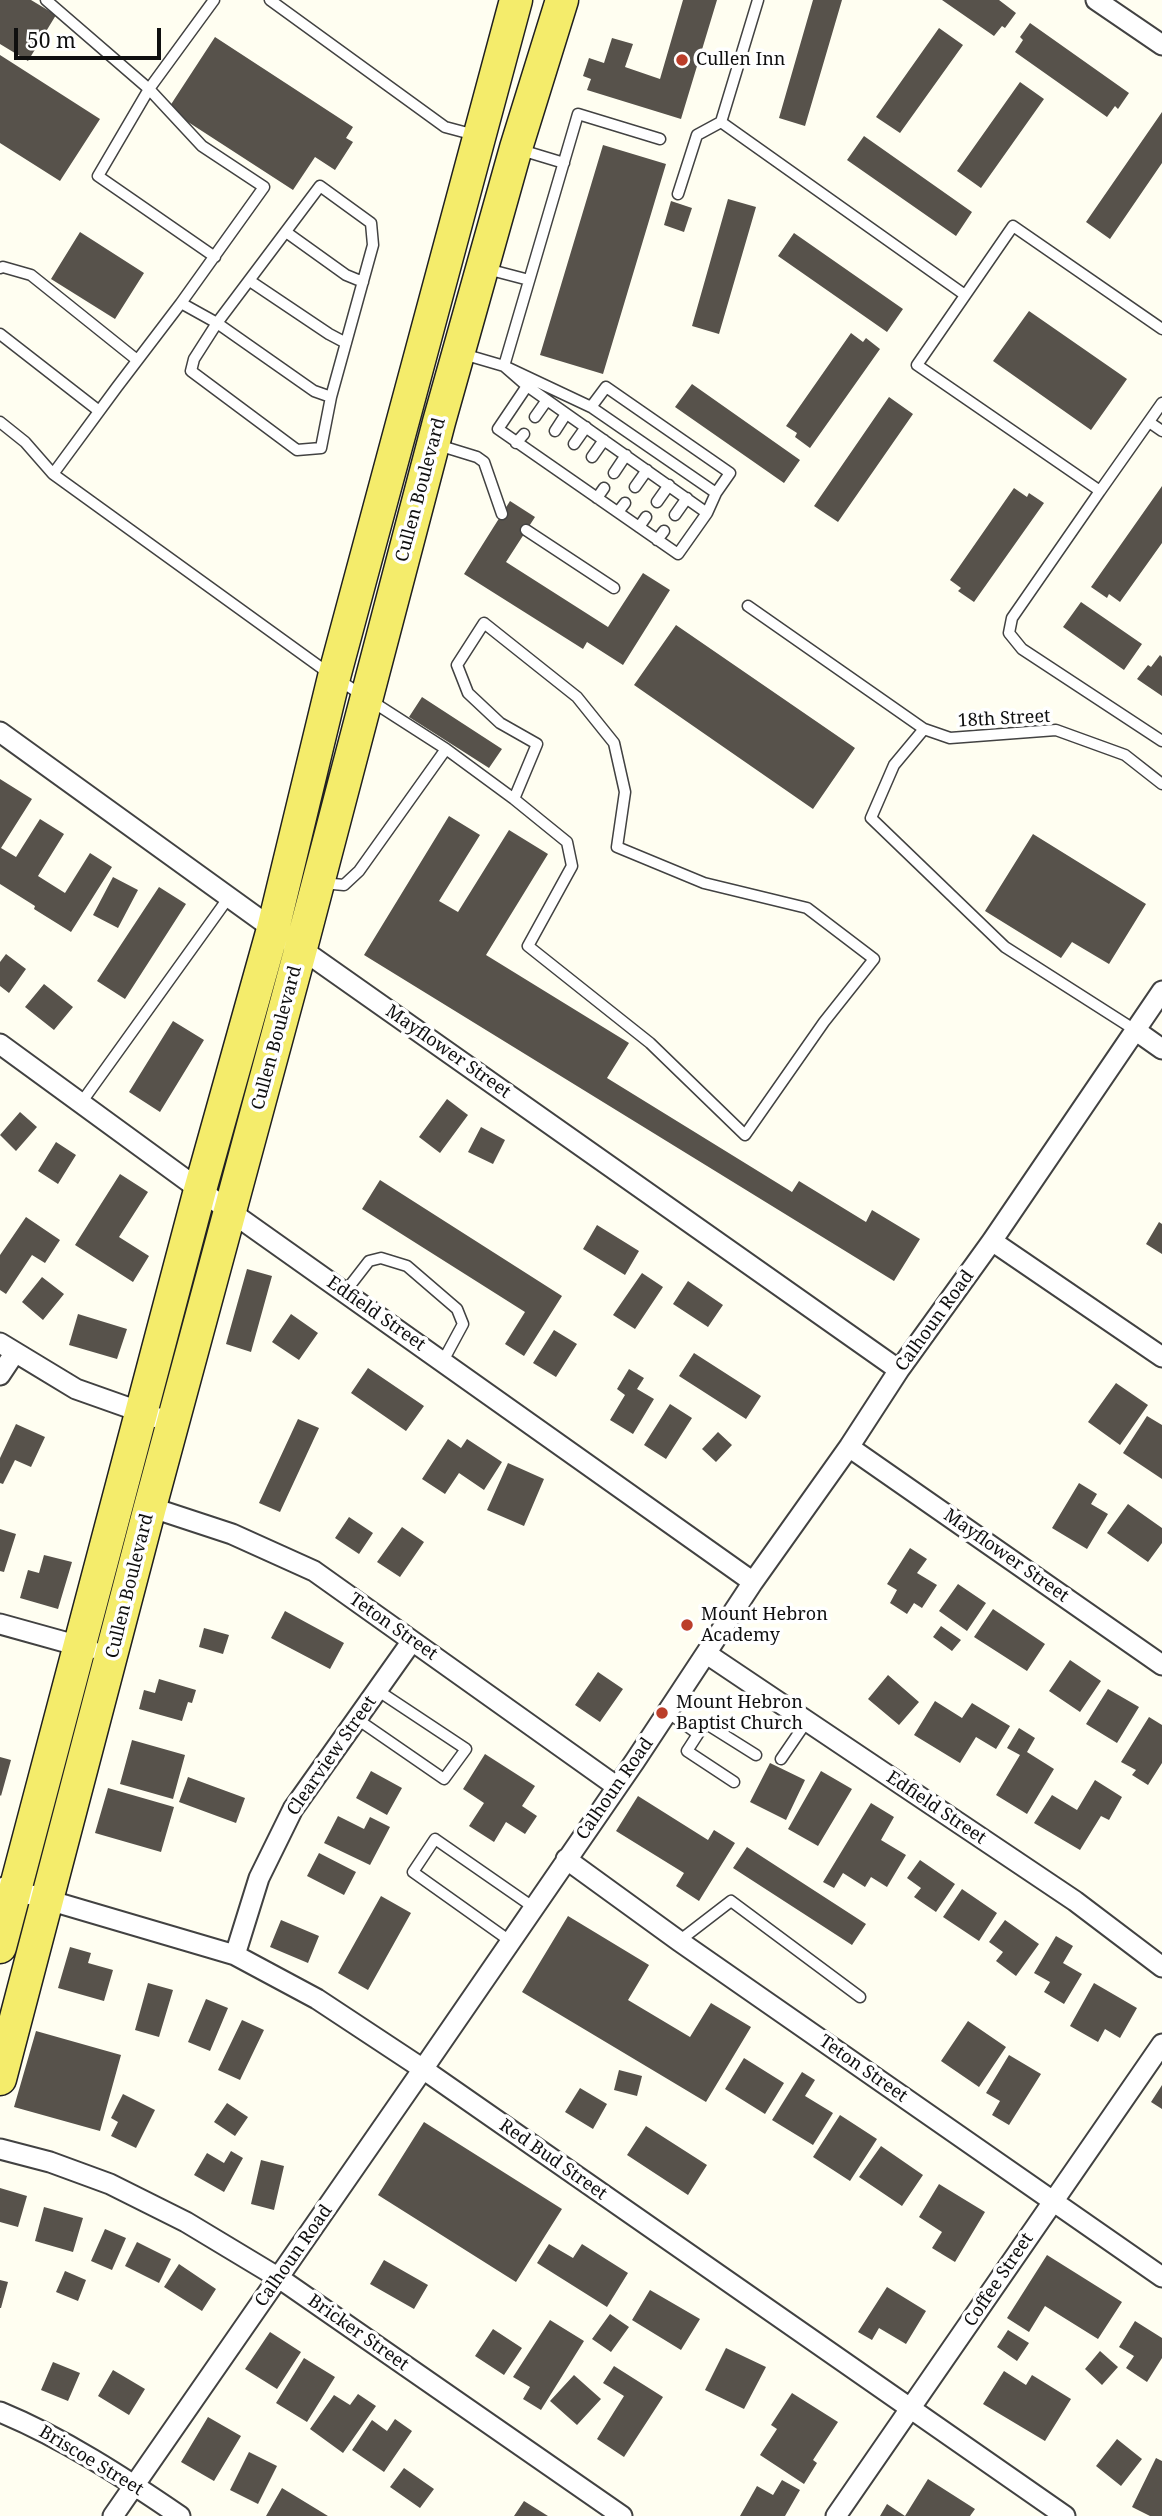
<!DOCTYPE html>
<style>
body{margin:0}
#map{position:relative;width:1162px;height:2516px;overflow:hidden;background:#fffef1;font-family:"Noto Serif",serif}
canvas{display:block}
.scale{position:absolute;left:14px;top:28px;width:147px;height:32px;box-sizing:border-box;border:4px solid #0f0f0f;border-top:0;padding-left:9px;font-size:21px;line-height:24px;white-space:nowrap;color:#0f0f0f;-webkit-text-stroke:5px #fff;paint-order:stroke}
</style>
<div id="map">
<canvas width="1162" height="2516"></canvas>
<div class="scale">50 m</div>
</div>
<script>
const ctx = document.querySelector('canvas').getContext('2d');
ctx.lineJoin = 'round';
function paint(path, color) {
  ctx.fillStyle = color;
  ctx.fill(path, 'evenodd');
}
function trace(path, color, width, dash) {
  ctx.strokeStyle = color;
  ctx.lineWidth = width;
  ctx.lineCap = dash ? 'butt' : 'round';
  ctx.setLineDash(dash || []);
  ctx.stroke(path);
}
function write(font, color, halo, rows, align = 'center') {
  ctx.font = font + ' "Noto Serif",serif';
  ctx.lineWidth = 7;
  ctx.setLineDash([]);
  ctx.textBaseline = 'middle';
  ctx.strokeStyle = halo;
  ctx.fillStyle = color;
  for (const [text, x, y, turn = 0] of rows) {
    ctx.save();
    ctx.translate(x, y);
    ctx.rotate((+turn || 0) * Math.PI / 180);
    ctx.textAlign = isNaN(turn) ? turn : align;
    if (halo) ctx.strokeText(text, 0, 0);
    ctx.fillText(text, 0, 0);
    ctx.restore();
  }
}
const building = new Path2D(`
 M0 0H31L56 15 28 61 0 44Z
 M683 0H717L681 119 587 90 591 79 583 76 589 58 604 63 612 38 633 44 625 67 660 79Z
 M813 0H842L805 126 779 118Z
 M942 0H999L1016 13 1005 28 1002 26 994 36Z
 M1030 23 1129 93 1118 109 1115 106 1107 117 1015 52 1023 40 1020 37Z
 M939 28 963 45 900 133 876 117Z
 M215 37 353 127 346 138 353 142 335 170 315 157 293 190 168 109Z
 M0 55 100 119 60 181 0 143Z
 M1020 82 1044 99 981 188 957 171Z
 M1162 112V163L1110 239 1086 222Z
 M864 136 972 212 956 236 847 160Z
 M603 145 666 164 603 374 540 355Z
 M728 199 756 207 719 334 692 326Z
 M671 201 692 208 684 232 664 225Z
 M80 232 144 273 115 319 51 279Z
 M794 233 903 309 887 332 778 256Z
 M1029 311 1127 379 1091 430 993 361Z
 M851 333 863 342 866 338 880 349 810 448 795 437 797 433 786 426Z
 M692 384 800 460 784 483 675 407Z
 M889 397 913 414 838 522 814 506Z
 M1162 486V543L1120 602 1109 594 1107 598 1091 587Z
 M1014 488 1027 497 1029 493 1044 503 974 602 958 591 961 588 950 580Z
 M510 501 535 517 506 562 608 627 643 573 670 590 623 665 587 642 583 649 464 574Z
 M1081 602 1142 644 1124 670 1063 627Z
 M676 625 855 748 813 809 634 685Z
 M1160 655 1162 657V696L1137 679 1148 665 1151 667Z
 M422 697 502 749 489 768 409 717Z
 M0 779 32 799 1 848 16 857 40 819 64 834 38 876 65 893 90 853 112 867 71 932 34 909 35 906 0 884Z
 M449 816 480 835 439 901 458 912 509 830 548 854 486 955 629 1043 607 1078 792 1192 799 1181 866 1222 872 1210 920 1239 894 1281 364 955Z
 M1033 834 1146 904 1109 964 1072 942 1061 958 985 911Z
 M113 877 138 890 118 928 93 915Z
 M159 887 186 904 125 999 97 981Z
 M6 954 26 969 9 993 0 986V962Z
 M44 984 73 1007 54 1030 25 1007Z
 M173 1021 204 1040 160 1112 129 1092Z
 M447 1099 468 1115 440 1153 419 1137Z
 M20 1112 37 1127 16 1151 0 1135Z
 M481 1127 505 1140 493 1164 468 1152Z
 M56 1142 76 1155 58 1184 38 1171Z
 M120 1174 148 1192 119 1237 149 1256 133 1282 75 1245Z
 M380 1180 562 1296 524 1356 505 1344 525 1312 362 1209Z
 M26 1217 60 1240 45 1263 32 1255 6 1294 0 1290V1255Z
 M1159 1222 1162 1224V1254L1146 1244Z
 M597 1225 639 1251 625 1275 583 1249Z
 M247 1269 272 1276 251 1352 226 1344Z
 M642 1273 663 1287 635 1329 613 1315Z
 M42 1277 64 1294 43 1320 22 1302Z
 M688 1281 723 1305 708 1327 673 1304Z
 M78 1314 127 1329 117 1359 69 1345Z
 M291 1314 318 1333 299 1360 272 1342Z
 M554 1330 577 1344 556 1377 533 1363Z
 M694 1353 761 1396 746 1419 679 1376Z
 M368 1368 424 1406 406 1431 351 1393Z
 M629 1369 644 1378 637 1389 654 1399 633 1434 610 1420 625 1395 617 1389Z
 M1116 1383 1148 1405 1120 1445 1088 1422Z
 M670 1404 692 1418 666 1459 644 1445Z
 M1147 1416 1162 1425V1479L1123 1453Z
 M298 1419 319 1428 280 1512 259 1503Z
 M16 1424 45 1437 31 1467 15 1460 3 1484 0 1483V1458Z
 M718 1432 732 1445 716 1462 702 1449Z
 M448 1439 461 1448 467 1439 502 1462 484 1490 459 1473 445 1494 422 1479Z
 M508 1463 544 1479 524 1526 487 1510Z
 M1079 1483 1097 1494 1091 1504 1108 1514 1087 1549 1052 1528Z
 M1128 1504 1162 1528V1543L1148 1562 1107 1533Z
 M349 1517 373 1533 359 1554 335 1538Z
 M402 1527 424 1542 400 1577 377 1562Z
 M0 1529 16 1534 4 1572 0 1571Z
 M910 1548 927 1559 917 1573 937 1585 922 1608 914 1603 907 1614 890 1603 897 1590 887 1584Z
 M44 1555 72 1562 58 1609 20 1598 28 1570 39 1573Z
 M958 1584 986 1603 967 1631 939 1611Z
 M993 1609 1045 1644 1027 1671 974 1637Z
 M285 1611 344 1643 330 1669 271 1638Z
 M941 1626 961 1640 952 1651 933 1637Z
 M204 1628 229 1635 223 1654 199 1647Z
 M1070 1660 1101 1681 1080 1712 1049 1691Z
 M598 1672 623 1689 600 1722 575 1705Z
 M888 1675 919 1702 899 1725 868 1699Z
 M159 1679 196 1690 192 1703 188 1702 182 1721 139 1709 144 1690 155 1693Z
 M1108 1689 1139 1707 1117 1743 1086 1724Z
 M935 1701 962 1718 972 1703 1010 1726 996 1749 976 1737 960 1763 914 1735Z
 M1149 1717 1162 1725V1763L1148 1785 1132 1775 1136 1770 1121 1762Z
 M1019 1728 1035 1738 1027 1752 1054 1769 1027 1814 996 1795 1020 1755 1007 1748Z
 M132 1740 185 1755 173 1799 120 1784Z
 M485 1754 535 1786 522 1806 537 1816 525 1834 506 1822 494 1842 469 1826 484 1803 463 1789Z
 M0 1757 11 1760 1 1796 0 1795Z
 M770 1763 805 1780 786 1820 750 1802Z
 M371 1771 402 1788 387 1815 356 1798Z
 M821 1771 852 1789 818 1846 788 1829Z
 M188 1777 245 1798 236 1823 179 1802Z
 M1095 1780 1122 1797 1109 1820 1101 1816 1080 1850 1034 1823 1052 1795 1077 1810Z
 M108 1788 174 1807 161 1852 95 1833Z
 M638 1796 708 1840 714 1830 735 1843 699 1901 676 1886 684 1873 616 1831Z
 M871 1803 894 1817 881 1840 906 1855 887 1887 871 1877 865 1887 843 1873 834 1888 823 1882Z
 M338 1816 364 1829 370 1817 390 1827 370 1865 324 1843Z
 M747 1847 866 1924 852 1945 733 1868Z
 M319 1853 356 1872 344 1895 307 1876Z
 M920 1860 955 1884 936 1912 914 1897 921 1888 907 1878Z
 M962 1889 997 1913 979 1941 943 1917Z
 M381 1896 411 1913 368 1990 338 1973Z
 M568 1916 649 1965 628 2000 690 2037 711 2003 751 2027 706 2102 522 1992Z
 M281 1920 319 1936 308 1963 270 1947Z
 M1005 1920 1039 1944 1016 1976 996 1961 1003 1952 989 1942Z
 M1056 1936 1073 1946 1063 1963 1082 1974 1064 2004 1044 1992 1050 1982 1034 1973Z
 M70 1947 91 1953 88 1963 113 1970 104 2001 58 1988Z
 M148 1983 173 1990 159 2037 135 2030Z
 M1094 1983 1137 2008 1120 2038 1105 2029 1098 2042 1070 2026Z
 M206 1999 228 2008 210 2051 188 2042Z
 M242 2020 264 2030 240 2080 218 2070Z
 M968 2021 1006 2047 979 2087 941 2061Z
 M36 2031 121 2055 100 2131 14 2107Z
 M1009 2055 1041 2074 1009 2125 992 2115 1000 2101 986 2093Z
 M744 2058 784 2083 765 2114 725 2089Z
 M619 2070 642 2076 637 2096 614 2090Z
 M802 2072 815 2080 805 2096 833 2113 813 2145 772 2120Z
 M1162 2085V2109L1151 2102Z
 M580 2088 607 2104 593 2129 565 2112Z
 M123 2094 155 2110 136 2148 111 2136 118 2122 111 2118Z
 M227 2103 248 2117 235 2136 214 2122Z
 M840 2115 877 2139 850 2181 813 2157Z
 M424 2122 562 2209 516 2282 378 2195Z
 M646 2126 707 2165 688 2195 627 2155Z
 M881 2146 923 2175 902 2206 859 2177Z
 M231 2151 243 2158 224 2192 194 2175 207 2153 224 2163Z
 M261 2160 284 2166 274 2210 251 2204Z
 M939 2184 985 2212 955 2262 932 2248 942 2232 919 2217Z
 M0 2188 27 2196 18 2227 0 2222Z
 M44 2207 83 2218 73 2252 35 2241Z
 M105 2229 126 2238 112 2270 91 2261Z
 M137 2242 171 2259 159 2283 125 2266Z
 M549 2244 573 2258 582 2244 628 2273 607 2307 537 2263Z
 M1047 2255 1122 2302 1098 2339 1045 2306 1029 2332 1007 2318Z
 M384 2260 428 2285 414 2309 370 2284Z
 M179 2264 216 2289 202 2311 164 2287Z
 M65 2271 86 2280 78 2301 56 2292Z
 M0 2280 8 2282 1 2308H0Z
 M887 2287 926 2311 906 2344 879 2328 872 2340 858 2332Z
 M650 2290 700 2319 681 2350 632 2320Z
 M610 2314 629 2327 611 2352 592 2339Z
 M550 2320 584 2341 541 2410 523 2399 530 2387 513 2377Z
 M1135 2321 1162 2338V2358L1147 2382 1126 2368 1134 2356 1119 2347Z
 M493 2329 522 2348 504 2375 475 2356Z
 M1008 2330 1029 2343 1017 2361 997 2347Z
 M270 2332 301 2352 277 2389 245 2369Z
 M726 2348 766 2367 744 2409 705 2390Z
 M1100 2351 1118 2367 1102 2385 1085 2369Z
 M304 2358 335 2377 307 2422 276 2403Z
 M53 2362 80 2373 68 2401 41 2390Z
 M614 2366 663 2397 624 2457 597 2439 624 2396 603 2383Z
 M113 2370 145 2389 129 2415 98 2396Z
 M1004 2371 1026 2385 1032 2375 1071 2399 1045 2441 983 2404Z
 M574 2375 601 2399 577 2425 550 2401Z
 M792 2393 838 2422 813 2460 817 2463 804 2484 760 2455 777 2429 771 2425Z
 M358 2394 376 2406 343 2453 310 2429 334 2395 350 2405Z
 M208 2417 241 2436 214 2481 181 2462Z
 M395 2419 412 2431 384 2472 352 2450 372 2420 387 2431Z
 M1117 2439 1142 2459 1121 2486 1096 2466Z
 M249 2452 277 2466 258 2504 230 2490Z
 M1156 2458 1162 2461V2516H1150L1132 2507Z
 M404 2468 434 2489 420 2508 390 2487Z
 M928 2479 975 2509 970 2516H880L887 2504 905 2516Z
 M782 2480 800 2490 785 2516H740L757 2486 773 2495Z
 M282 2488 328 2516H266Z
 M524 2501 548 2516H514Z`);
const lane = new Path2D(`
 M46 0 149 89 202 146 264 187 181 303 217 323 314 391 331 397
 M214 0 149 89 98 176 215 257
 M270 0 445 127 475 135
 M758 0 721 122 965 295
 M521 150 564 163
 M320 186 371 223 373 245 331 397 321 448 297 450 191 371 194 359 217 323Z
 M678 194 697 135 721 122
 M286 232 346 275 363 282
 M0 268 3 267 31 275 137 360
 M487 269 529 280
 M250 281 329 334 346 343
 M181 303 117 387 53 474 334 677 446 749 514 799
 M1162 329 1013 226 917 365 1100 491 1162 403
 M0 334 99 411
 M463 354 504 366 527 386 707 513 678 554 498 429 527 386
 M606 387 730 473 716 493 591 407Z
 M591 407 504 366 578 114 660 139
 M535 417 547 400
 M0 422 25 442 53 474
 M1149 422 1162 431
 M555 431 566 414
 M516 443 524 434
 M574 444 586 427
 M438 445 477 457 484 462 502 514
 M592 457 604 440
 M614 473 626 455
 M635 487 647 470
 M1100 491 1012 618 1009 633 1022 649 1162 741
 M597 498 604 488
 M657 502 669 485
 M618 512 625 503
 M707 513 716 493
 M675 515 687 498
 M639 527 646 517
 M526 530 614 588
 M657 540 664 531
 M748 606 924 729 950 738 1056 730 1125 755 1162 784
 M484 623 577 697 614 743 625 792 617 847 704 883 807 908 874 959 824 1022 745 1135 650 1043 528 946 572 866 567 842 514 799 537 744 500 723 468 693 457 665Z
 M924 729 894 765 871 818 1005 947 1135 1030
 M322 883 344 885 359 871 446 749
 M81 1103 229 897
 M345 1292 369 1261 381 1258 407 1266 457 1309 463 1324 443 1361
 M667 1712 698 1734 705 1723 756 1755
 M357 1719 444 1779 466 1749 377 1690
 M698 1734 687 1751 734 1782
 M781 1759 807 1721
 M510 1941 413 1872 435 1839 533 1907
 M679 1941 731 1901 860 1997`);
const street = new Path2D(`
 M1096 0 1162 45
 M0 732 273 929 899 1370
 M1135 1030 1162 1049
 M0 1044 200 1190 753 1582
 M992 1241 1162 1357
 M0 1343 76 1389 172 1423
 M0 1375 14 1354
 M849 1447 1162 1665
 M150 1507 232 1534 314 1571 616 1786
 M0 1624 90 1649
 M707 1654 1075 1901 1162 1967
 M566 1859 679 1941 1162 2277
 M4 1887 235 1955 317 1999 423 2069 1065 2516
 M235 1955 259 1878 293 1809 412 1641
 M0 2149 50 2162 110 2184 186 2222 279 2278 622 2516
 M0 2412C63 2438 123 2477 180 2516
 M113 2516 423 2069 635 1761 753 1582 849 1447 899 1370 992 1241 1162 991
 M836 2516 1162 2044`);
const primary = new Path2D(`
 M0 1947 200 1190 273 929 334 677 516 0
 M0 2079 150 1507 301 948 439 422 516 148 562 0`);
const markers = [
 [682,60,7,"#bb3e2a"],
 [687,1625,7,"#bb3e2a"],
 [662,1713,7,"#bb3e2a"]
];
const poiNames = [
 ["Cullen Inn",696,60],
 ["Mount Hebron",701,1615],
 ["Academy",701,1636],
 ["Mount Hebron",676,1703],
 ["Baptist Church",676,1724]
];
const streetNames = [
 ["Cullen Boulevard",421,490,-75],
 ["18th Street",1004,719,-3],
 ["Cullen Boulevard",277,1038,-75],
 ["Mayflower Street",448,1052,35],
 ["Edfield Street",376,1314,35],
 ["Calhoun Road",935,1321,-54],
 ["Mayflower Street",1006,1556,35],
 ["Cullen Boulevard",130,1586,-76],
 ["Teton Street",393,1627,35],
 ["Clearview Street",332,1756,-55],
 ["Calhoun Road",615,1789,-55],
 ["Edfield Street",936,1808,34],
 ["Teton Street",863,2069,35],
 ["Red Bud Street",553,2160,35],
 ["Calhoun Road",294,2256,-55],
 ["Coffee Street",999,2280,-56],
 ["Bricker Street",358,2333,35],
 ["Briscoe Street",91,2461,31]
];
paint(building, '#57524b');
trace(lane, '#424242', 13);
trace(street, '#424242', 23);
trace(primary, '#202020', 35);
trace(lane, '#fff', 10);
trace(street, '#fff', 19);
trace(primary, '#f4ec6b', 32);
for (const [x, y, r, color] of markers) {
  const dot = new Path2D();
  dot.arc(x, y, r, 0, 2 * Math.PI);
  ctx.fillStyle = color;
  ctx.fill(dot);
  trace(dot, '#fff', 2.5);
}
write('18px', '#0f0f0f', '#fff', poiNames, 'left');
write('18px', '#0f0f0f', '#fff', streetNames);
</script>
